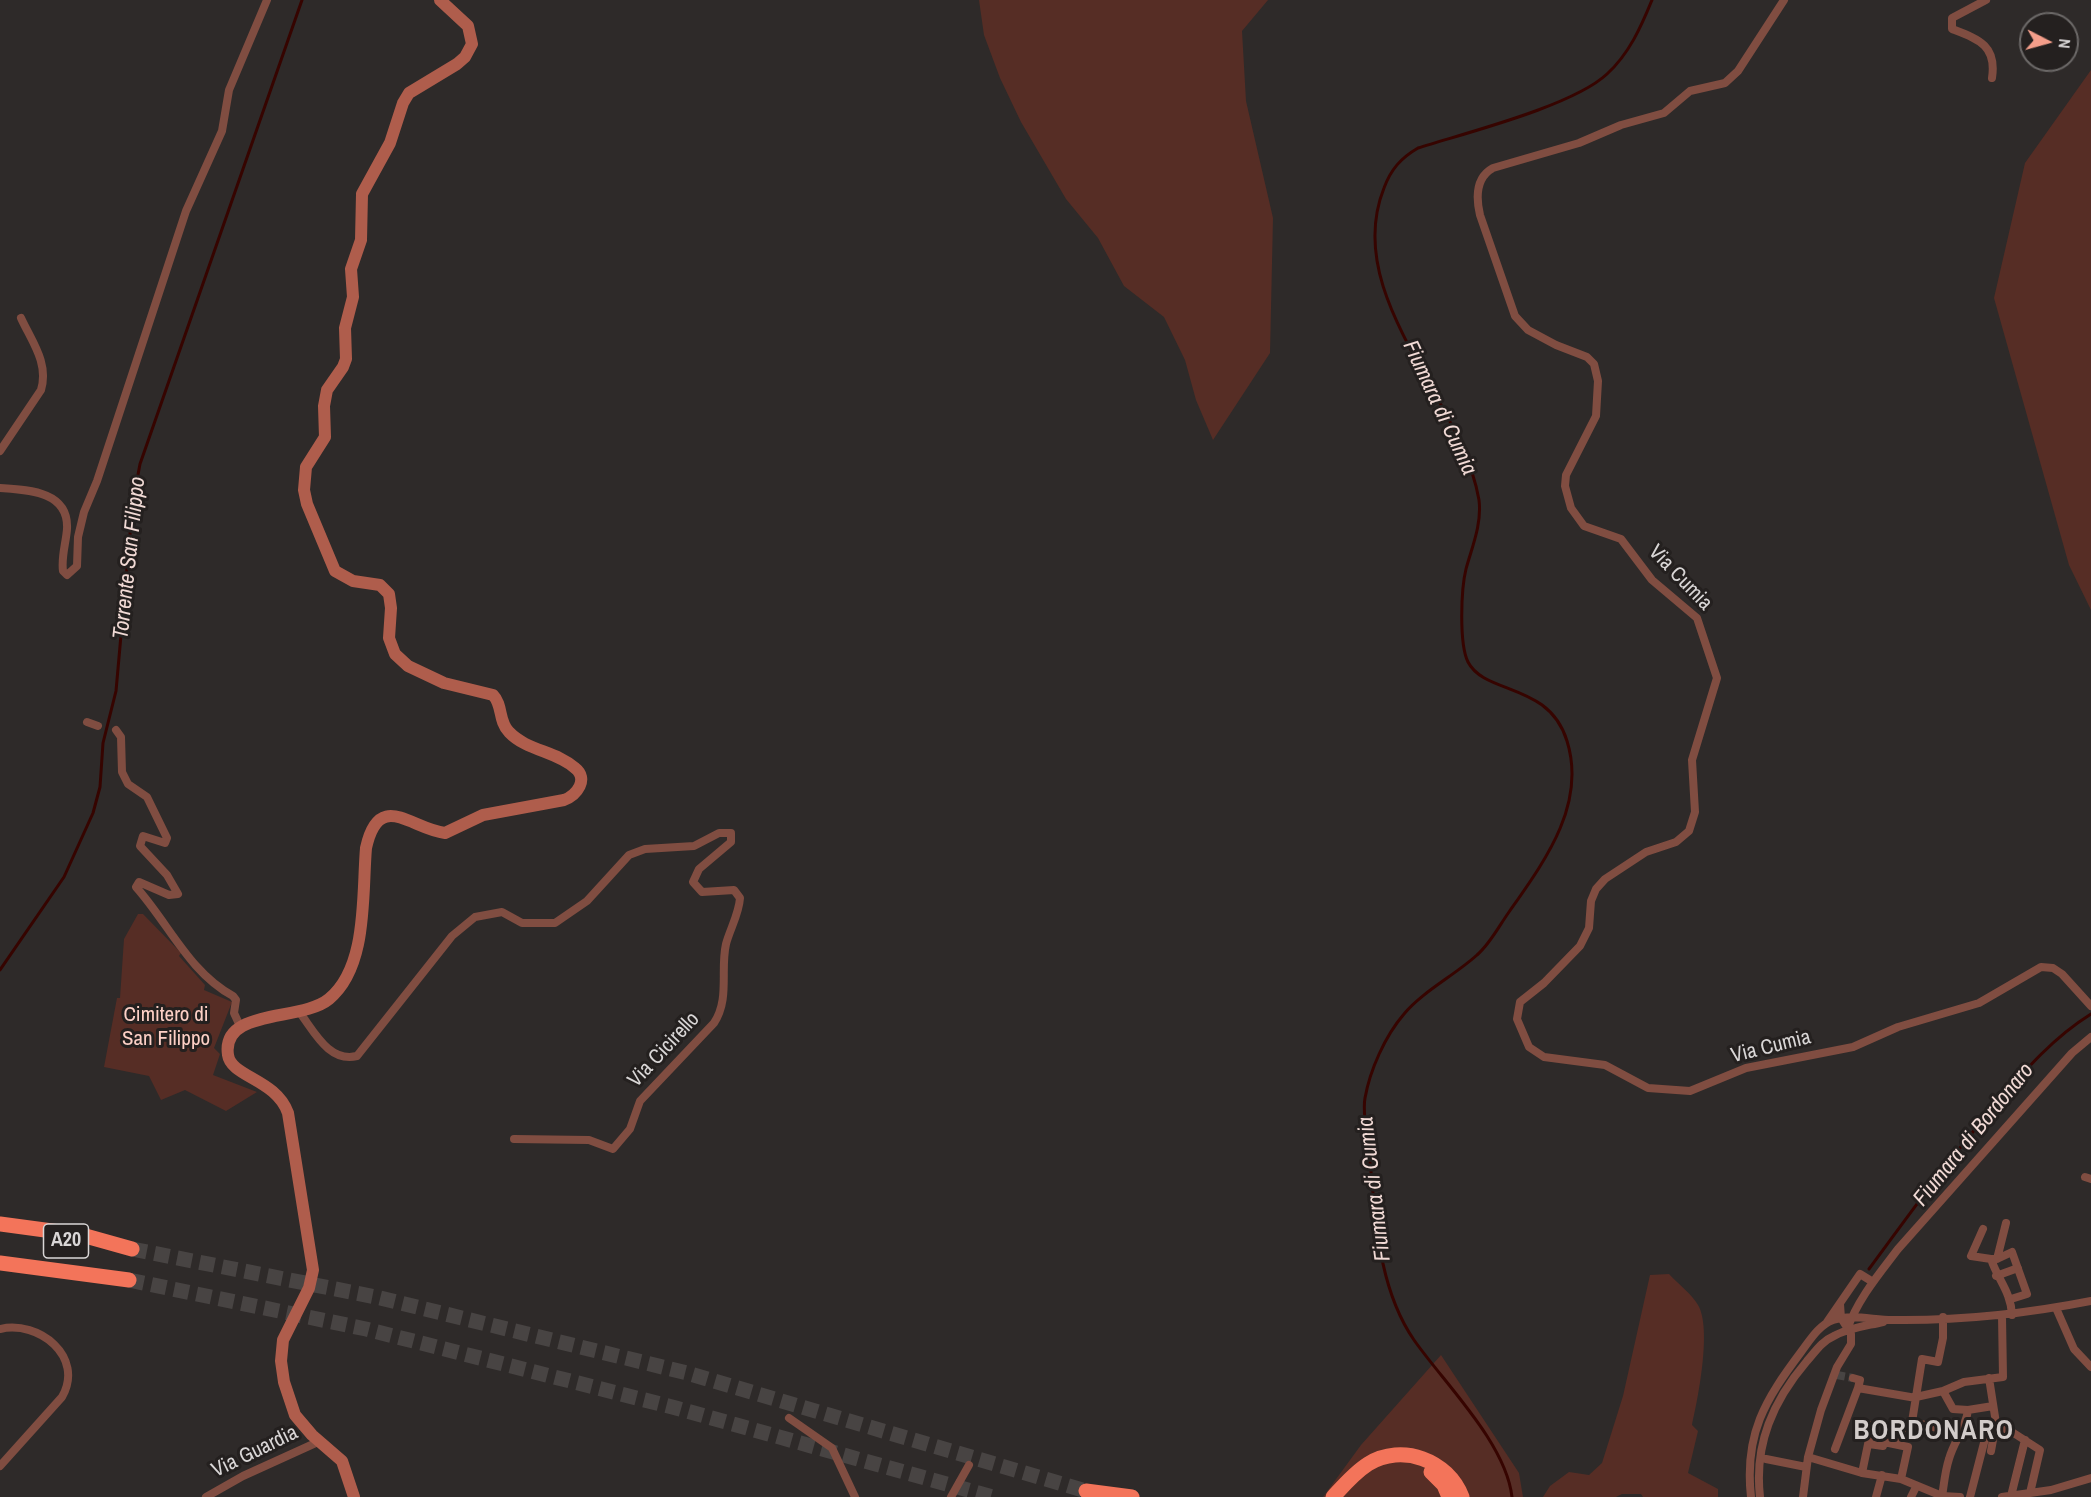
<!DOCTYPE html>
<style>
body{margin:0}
#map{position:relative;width:2091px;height:1497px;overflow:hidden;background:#2e2a29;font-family:"Archivo Narrow",sans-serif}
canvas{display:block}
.north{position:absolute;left:2019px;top:12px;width:60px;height:60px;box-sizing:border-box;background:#24201f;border:2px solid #6c6968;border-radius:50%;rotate:96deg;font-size:16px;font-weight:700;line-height:24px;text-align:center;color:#d9d6d6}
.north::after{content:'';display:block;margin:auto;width:21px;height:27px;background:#f49e8a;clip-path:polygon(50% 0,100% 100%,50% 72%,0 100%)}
</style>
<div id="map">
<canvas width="2091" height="1497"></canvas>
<div class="north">N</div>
</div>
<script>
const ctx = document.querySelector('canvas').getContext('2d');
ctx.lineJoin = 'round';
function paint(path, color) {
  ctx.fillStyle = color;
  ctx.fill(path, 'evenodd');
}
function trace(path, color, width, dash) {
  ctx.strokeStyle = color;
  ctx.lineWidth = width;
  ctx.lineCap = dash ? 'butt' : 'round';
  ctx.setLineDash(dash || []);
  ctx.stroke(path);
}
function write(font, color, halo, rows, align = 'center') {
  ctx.font = font + ' "Archivo Narrow",sans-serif';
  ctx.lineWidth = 6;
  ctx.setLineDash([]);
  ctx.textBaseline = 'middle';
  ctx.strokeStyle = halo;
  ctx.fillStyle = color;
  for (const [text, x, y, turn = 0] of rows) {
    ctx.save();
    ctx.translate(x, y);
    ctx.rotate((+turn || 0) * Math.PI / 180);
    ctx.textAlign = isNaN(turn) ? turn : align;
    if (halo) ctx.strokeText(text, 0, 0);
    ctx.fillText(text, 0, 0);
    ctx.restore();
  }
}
const green = new Path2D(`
 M979 0H1268L1242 31 1246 101 1273 218 1270 353 1213 440 1196 400 1185 360 1164 317 1124 286 1098 238 1066 199 1021 122 1000 78 984 35Z
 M2091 70V610L2069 565 1994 298 2025 163Z
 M138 914H143L181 953 179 956 205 985 204 990 232 1002 214 1048 220 1054 213 1075 257 1092 226 1111 185 1090 161 1100 149 1076 104 1067 117 998H120L124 939Z
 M1669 1274C1678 1284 1692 1294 1698 1305 1712 1328 1698 1399 1692 1425L1698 1431 1688 1473 1718 1489V1497H1643L1641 1494H1622L1616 1497H1543L1550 1486 1569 1472 1589 1475 1602 1463 1623 1396 1650 1275Z
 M1441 1355 1519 1473 1523 1497H1323L1361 1445Z`);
const stream = new Path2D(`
 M0 970 64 877 93 813 100 787 103 743 116 691 133 501 140 464 302 0
 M1869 1269C1911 1212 1952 1155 1998 1102 2026 1069 2054 1037 2091 1014
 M1512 1497C1506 1443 1444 1383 1414 1340 1377 1286 1376 1216 1369 1152 1368 1136 1362 1114 1365 1098 1370 1070 1385 1036 1404 1014 1422 992 1455 975 1477 955 1490 944 1499 926 1509 912 1544 862 1587 805 1567 741 1549 682 1485 695 1468 662 1459 644 1461 589 1466 569 1472 547 1482 524 1479 500 1462 398 1341 296 1384 188 1391 169 1401 158 1418 148 1465 133 1573 106 1607 74 1629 54 1641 27 1652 0`);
const streetTunnel = new Path2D(`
 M1837 1375 1853 1378`);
const highwayTunnel = new Path2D(`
 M132 1249 376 1297 687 1373 1086 1491
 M129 1280 366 1329 676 1408 993 1497`);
const street = new Path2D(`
 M1784 0 1738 71 1725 83 1690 91 1664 113 1621 125 1579 143 1493 168C1475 178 1476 198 1480 215L1515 316 1528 330 1556 345 1587 357 1594 364 1598 381 1596 416 1566 475 1565 486 1571 508 1584 526 1621 539 1652 580 1697 618 1717 678 1692 760 1695 812 1689 831 1676 842 1646 852 1605 879 1596 889 1591 901 1589 928 1580 946 1544 983 1520 1002 1517 1019 1529 1047 1544 1057 1605 1065 1648 1088 1690 1091 1746 1068 1853 1047 1898 1027 1979 1003 2041 967 2053 968 2062 974 2091 1006
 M1986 0 1952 18V29C1978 39 1997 45 1992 78
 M0 451 41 390C49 363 32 342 21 318
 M0 488C28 490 69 491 67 529 66 543 61 557 63 571L67 575 77 566 78 537 84 512 97 481 186 211 222 131 229 90 267 0
 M87 722 98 726
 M116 730 121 737 122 772 128 784 147 797 167 838 165 843 143 836 140 846 167 875 178 894 169 895 139 882 136 887C169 924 189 972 233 996L236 1000 234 1013 240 1026
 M300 1013C314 1031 329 1063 357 1056L452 936 475 917 502 912 522 923H555L587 901 629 855 645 849 694 846 719 833H731V842L699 869 693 882 702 892 734 890 740 898C739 914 730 929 726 944 720 970 730 999 714 1023L640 1101 630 1129 613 1149 589 1140 514 1139
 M2085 1177 2091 1179
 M2006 1223 1997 1259H1991C1998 1280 2011 1292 2012 1315
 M1983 1229 1971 1256 1991 1259
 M1997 1259 2012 1252 2027 1294 2011 1299
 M1996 1276 2018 1268
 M2056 1308 2074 1349 2091 1367
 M1827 1322 1860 1274 1873 1282
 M0 1329C39 1320 85 1357 62 1397L0 1466
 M1847 1330C1857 1300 1879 1274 1898 1249L2072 1053 2091 1037
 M1853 1378 1860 1380 1858 1388 1916 1398
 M1989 1378 1996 1423 1991 1451
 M1943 1391 1953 1409 1968 1410 1993 1406
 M1916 1397 1943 1391 1964 1382 2003 1377 2002 1316
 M789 1418 832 1448 855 1497
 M1912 1422 1959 1433 1994 1436
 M1996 1428 2012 1432 2040 1450 2030 1493
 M1869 1444 1883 1446 1884 1442 1908 1447 1901 1479
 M1900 1445 1903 1428H1908L1912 1422 1922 1359 1938 1362 1943 1338V1317
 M1835 1449 1858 1388
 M1808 1457 1862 1473 1901 1479 1942 1496 1960 1497
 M1766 1459 1806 1467
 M1862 1473 1872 1425
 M2011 1496 2025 1440
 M206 1497 243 1476 320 1441
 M951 1497 969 1465
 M1751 1497C1744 1434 1765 1400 1801 1352 1810 1340 1819 1325 1833 1320 1852 1314 1873 1320 1892 1320 1959 1321 2025 1314 2091 1301
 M1760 1497C1754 1444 1773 1401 1807 1361 1815 1352 1822 1341 1834 1336 1848 1328 1866 1326 1883 1322
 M1803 1497 1808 1457 1821 1410 1837 1367 1851 1344V1334L1841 1318 1840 1304
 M1876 1497 1882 1475
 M1911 1497 1916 1487
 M1942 1497C1944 1484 1945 1471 1949 1459 1954 1441 1966 1428 1968 1410
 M1970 1497 1986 1435
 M2002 1497 2051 1490 2091 1478`);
const secondary = new Path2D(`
 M354 1497 342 1461 312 1435 295 1415 284 1382 281 1361 283 1340 309 1288 313 1270 288 1113C276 1079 231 1077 228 1055 221 1008 301 1022 329 999 368 967 362 895 366 848 379 789 411 829 445 833L483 815 564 800C577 795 589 779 575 768 556 751 527 751 509 732 498 721 503 705 493 695L444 683 408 666 395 654 389 638 391 608 389 594 380 585 353 581 335 571 307 504 304 490 306 467 325 437 324 406 327 390 343 367 346 359 345 328 353 297 351 269 361 240 362 194 390 143 403 103 409 93 457 64 465 57 472 44 468 26 440 0`);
const highway = new Path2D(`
 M0 1224 82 1235 132 1249
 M0 1263 129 1280
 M1431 1472 1444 1485 1449 1497
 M1086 1491 1132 1497
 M1333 1497C1344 1485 1354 1473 1368 1464 1402 1443 1448 1460 1462 1497`);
const shields = [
 [66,1241,45]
];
const shieldNames = [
 ["A20",66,1241]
];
const streetNames = [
 ["Via Cumia",1680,578,46],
 ["Via Cumia",1771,1047,-14],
 ["Via Cicirello",664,1050,-47],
 ["Via Guardia",255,1452,-26]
];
const parkNames = [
 ["Cimitero di",166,1015],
 ["San Filippo",166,1039]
];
const waterNames = [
 ["Fiumara di Cumia",1439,408,65],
 ["Torrente San Filippo",130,558,-84],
 ["Fiumara di Bordonaro",1974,1135,-51],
 ["Fiumara di Cumia",1375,1189,-97]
];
const districtNames = [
 ["BORDONARO",1934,1432]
];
paint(green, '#562d25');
trace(stream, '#360400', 3);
trace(streetTunnel, '#484443', 8, [8, 4]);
trace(highwayTunnel, '#484443', 15, [15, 8]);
trace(street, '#804d41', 8);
trace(secondary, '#af5d4c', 12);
trace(highway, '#f3745a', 15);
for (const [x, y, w] of shields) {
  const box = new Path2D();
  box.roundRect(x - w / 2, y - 17, w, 34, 4.5);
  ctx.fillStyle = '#24201f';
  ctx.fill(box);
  trace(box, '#d9d6d6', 1.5);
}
write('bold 20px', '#d9d6d6', null, shieldNames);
write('21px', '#d9d6d6', '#24201f', streetNames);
write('21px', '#fdd0c6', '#24201f', parkNames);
write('italic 22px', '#f1dad5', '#24201f', waterNames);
ctx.letterSpacing = '1.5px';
write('bold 27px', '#d2ccca', '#24201f', districtNames);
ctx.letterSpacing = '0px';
</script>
